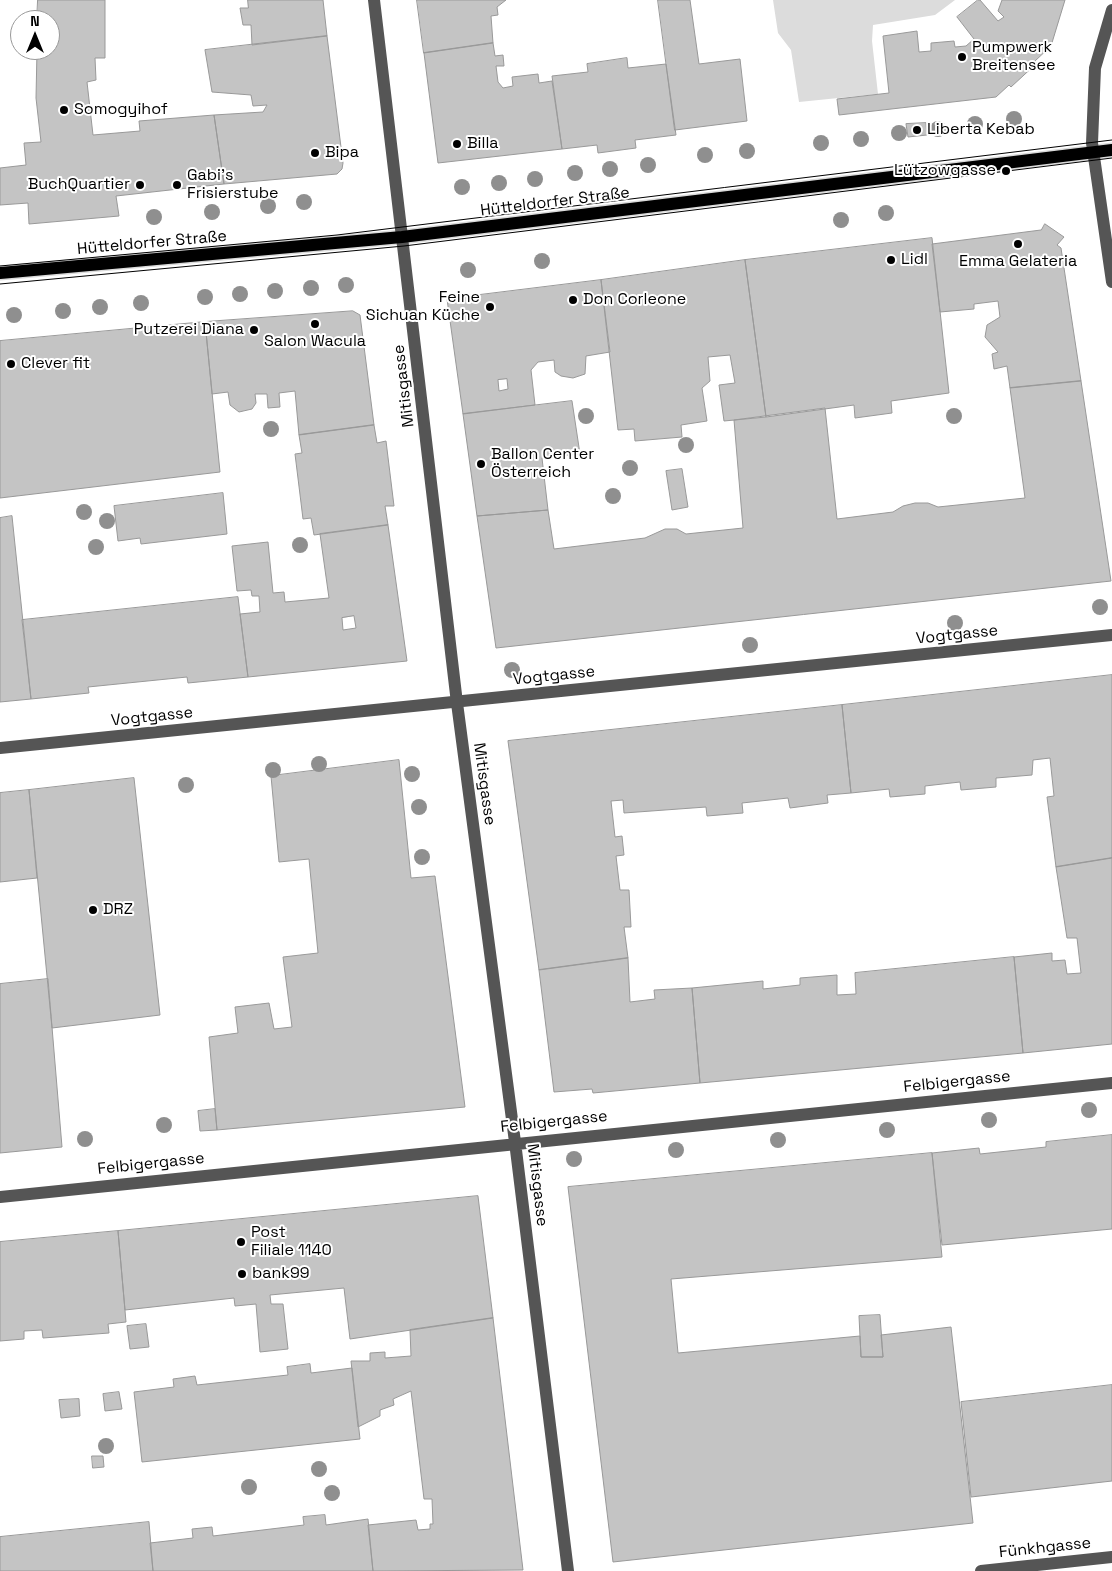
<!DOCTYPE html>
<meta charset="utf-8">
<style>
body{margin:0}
#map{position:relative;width:1112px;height:1571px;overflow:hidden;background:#fff;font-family:"Space Grotesk",sans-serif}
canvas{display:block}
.north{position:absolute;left:10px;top:10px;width:50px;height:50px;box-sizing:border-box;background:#fff;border:1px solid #999;border-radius:50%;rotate:0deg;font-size:14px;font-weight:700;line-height:20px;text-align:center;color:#000}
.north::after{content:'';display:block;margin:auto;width:18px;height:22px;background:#000;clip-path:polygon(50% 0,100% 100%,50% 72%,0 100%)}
</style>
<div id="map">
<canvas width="1112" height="1571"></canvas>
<div class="north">N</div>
</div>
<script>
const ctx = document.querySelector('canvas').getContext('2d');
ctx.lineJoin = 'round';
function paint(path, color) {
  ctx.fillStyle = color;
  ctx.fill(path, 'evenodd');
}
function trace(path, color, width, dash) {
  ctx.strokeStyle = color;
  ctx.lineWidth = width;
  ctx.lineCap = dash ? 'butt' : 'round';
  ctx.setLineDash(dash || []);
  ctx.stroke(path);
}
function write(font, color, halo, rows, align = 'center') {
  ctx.font = font + ' "Space Grotesk",sans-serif';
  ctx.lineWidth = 4;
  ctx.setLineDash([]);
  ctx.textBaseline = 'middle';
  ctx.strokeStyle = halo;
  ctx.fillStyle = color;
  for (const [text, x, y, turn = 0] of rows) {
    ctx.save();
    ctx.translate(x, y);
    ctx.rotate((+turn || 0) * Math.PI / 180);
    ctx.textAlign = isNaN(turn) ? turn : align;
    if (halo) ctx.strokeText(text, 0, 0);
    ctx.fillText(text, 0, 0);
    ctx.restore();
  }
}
const green = new Path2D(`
 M773 0H955L935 15 873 25 872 41 878 94 799 102 791 50 778 33Z`);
const building = new Path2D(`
 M38 0H105V58H95L96 80 87 82 93 135 140 131 139 121 214 115 224 184 116 196 119 216 29 224 28 203 0 205V168L26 165 24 143 41 142 36 98 37 50H50V20H37Z
 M248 0H323L327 36 252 45 251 25H243L240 8H248Z
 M417 0H506L497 7 498 15 491 16 493 43 424 53Z
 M658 0H690L699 64 740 59 747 121 675 130Z
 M978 0H980L998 21 1004 17 998 11 1002 0H1065L1051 46 1035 61 1037 63 1011 87 1009 85 996 97 839 115 837 99 889 93 883 36 917 31 919 52 931 51V43L954 41 955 47 966 46 974 39 957 17Z
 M327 36 343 163 342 169 337 174 224 184 214 115 263 112 267 105 253 106 251 95 212 92 205 50Z
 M493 43 495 56 503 55 504 66H496L498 82 503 88 513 86 512 77 538 74 539 83 552 81 562 149 438 163 424 53Z
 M627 58 628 68 666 64 676 135 635 140 636 148 598 153 597 145 562 149 552 76 588 72 587 64Z
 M926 123 927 135 908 137 906 124Z
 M1045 224 1064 237 1057 245 1061 248 1081 381 1010 388 1007 366 994 369 992 354 998 352 985 337 987 325 1000 317 998 301 974 304V309L940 312 932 244 1041 230Z
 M932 238 949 393 891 401 892 413 855 418 854 405 766 417 745 260Z
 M745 260 766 417 724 421 719 385 735 383 730 355 708 357 710 381 702 388 707 421 681 425 682 437 635 441 634 429 618 430 601 280Z
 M601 280 610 352 586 356 585 374 573 378 561 376 555 372 554 360 538 362 531 370 535 405 463 414 447 299ZM507 379 508 389 499 391 498 380Z
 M353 311 360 315 374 425 299 435 295 391 279 393 280 407 268 408 267 394H255L256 403 252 409 239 412 230 405 228 392 212 394 205 322Z
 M205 322 220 472 0 498V341Z
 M1081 381 1111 581 496 648 477 516 548 510 554 549 645 538 665 529H677L686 534 743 528 734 420 825 408 837 519 893 512 903 506 915 503H928L938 507 1025 498 1010 388Z
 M572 401 580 454 542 458 548 510 477 516 463 414Z
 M374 425 377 443 386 441 394 506H385L388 525 314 535 311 518 303 519 295 454 302 453 299 435Z
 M682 469 688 507 672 510 666 471Z
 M223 493 227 534 141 544 140 538 118 541 114 506Z
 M12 516 31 699 0 702V518Z
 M388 525 407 661 248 677 240 614 260 612 259 596H252L251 590 237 591 232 546 268 542 273 593 284 592 285 602 329 598 320 534ZM354 616 356 628 343 630 342 618Z
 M238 597 248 677 188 683 187 677 88 687 89 693 31 699 22 620Z
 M1112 675V858L1056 867 1047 797 1054 796 1050 758 1033 760 1032 775 996 778V787L961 790 960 782 925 786V794L890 797 889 789 851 793 842 705Z
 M842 705 851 793 827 795 828 803 790 808 788 798 742 803 743 813 707 816 706 807 624 813 623 800 611 801 615 837 622 836 624 855 616 856 620 890H629L631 927H624L628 958 539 970 508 741Z
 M399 760 411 878 435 876 465 1107 217 1130 209 1037 238 1033 235 1007 269 1003 274 1029 292 1027 283 957 318 953 309 859 279 862 271 776Z
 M134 778 160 1015 52 1028 29 790Z
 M29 790 37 878 0 882V793Z
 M1112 858V1044L1023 1053 1014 957 1052 953V961L1065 960 1067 974 1081 973 1077 938H1067L1056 867Z
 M1014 957 1023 1053 700 1083 692 988 763 981V989L800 985V978L837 975V995L856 994 855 973Z
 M628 958 630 1002 655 999 654 990 692 988 700 1083 593 1093 592 1089 554 1092 539 970Z
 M48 979 62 1147 0 1153V984Z
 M215 1109 217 1130 200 1131 198 1111Z
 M1112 1135V1229L942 1245 932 1153 979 1148 980 1154 1046 1147V1142Z
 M932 1153 942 1257 671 1279 678 1353 860 1336 861 1357H883L881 1335 951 1327 973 1523 613 1562 568 1187Z
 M478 1196 493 1318 350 1339 344 1288 270 1295 271 1304H283L288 1349 260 1352 256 1304 235 1306 234 1298 125 1310 118 1231Z
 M118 1231 126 1322 108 1324 109 1333 43 1338 42 1330 24 1331V1339L0 1341V1242Z
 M880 1315 883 1357H861L859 1316Z
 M493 1318 523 1570 373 1571 368 1525 416 1520 418 1530 430 1529V1524H433L432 1499H424L411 1391 393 1399 394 1405 380 1410V1416L358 1427 351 1361H370V1353L385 1352V1358L411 1356 410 1330Z
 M146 1324 149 1347 130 1349 127 1326Z
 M310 1364 311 1373 352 1368 360 1439 142 1462 134 1392 174 1387 173 1379 195 1376 197 1385 288 1375 287 1367Z
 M1112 1385V1481L971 1497 961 1402Z
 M119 1392 122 1409 105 1411 103 1394Z
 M79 1399 80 1416 61 1418 59 1400Z
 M92 1456H103L104 1467 93 1468Z
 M325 1515 326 1525 368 1519 373 1571H153L150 1543 193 1538 192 1529 212 1527 213 1536 304 1525 303 1517Z
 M149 1522 153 1571H0V1537Z`);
const minor = new Path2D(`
 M374 0 457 703 515 1142 568 1571
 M1112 10 1095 68 1092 143 1112 282
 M0 748 1112 635
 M0 1197 1112 1083
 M981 1571 1112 1557`);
const major = new Path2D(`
 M0 273 402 237 1112 150`);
const tram = new Path2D(`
 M0 266 337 235 1112 140
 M0 284 404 246 1112 158`);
const trees = [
 [1014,119],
 [975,124],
 [938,129],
 [899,133],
 [861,139],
 [821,143],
 [747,151],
 [705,155],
 [648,165],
 [610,169],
 [575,173],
 [535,179],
 [499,183],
 [462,187],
 [304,202],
 [268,206],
 [212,212],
 [886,213],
 [154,217],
 [841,220],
 [542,261],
 [468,270],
 [346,285],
 [311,288],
 [275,291],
 [240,294],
 [205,297],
 [141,303],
 [100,307],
 [63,311],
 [14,315],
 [586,416],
 [954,416],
 [271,429],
 [686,445],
 [630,468],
 [613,496],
 [84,512],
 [107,521],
 [300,545],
 [96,547],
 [1100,607],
 [955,623],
 [750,645],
 [512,670],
 [319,764],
 [273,770],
 [412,774],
 [186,785],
 [419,807],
 [422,857],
 [1089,1110],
 [989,1120],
 [164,1125],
 [887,1130],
 [85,1139],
 [778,1140],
 [676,1150],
 [574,1159],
 [106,1446],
 [319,1469],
 [249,1487],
 [332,1493]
];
const markers = [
 [962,57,5,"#000"],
 [64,110,5,"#000"],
 [917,130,5,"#000"],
 [457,144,5,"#000"],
 [315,153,5,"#000"],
 [1006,171,5,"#000"],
 [140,185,5,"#000"],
 [177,185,5,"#000"],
 [1018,244,5,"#000"],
 [891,260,5,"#000"],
 [573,300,5,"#000"],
 [490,307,5,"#000"],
 [315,324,5,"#000"],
 [254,330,5,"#000"],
 [11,364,5,"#000"],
 [481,464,5,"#000"],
 [93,910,5,"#000"],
 [241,1242,5,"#000"],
 [242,1274,5,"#000"]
];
const poiNames = [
 ["Pumpwerk",972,48],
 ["Breitensee",972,66],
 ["Somogyihof",74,110],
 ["Liberta Kebab",927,130],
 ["Billa",467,144],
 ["Bipa",325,153],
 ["Lützowgasse",996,171,"right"],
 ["Gabi's",187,176],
 ["Frisierstube",187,194],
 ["BuchQuartier",130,185,"right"],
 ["Lidl",901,260],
 ["Emma Gelateria",1018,262,"center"],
 ["Feine",480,298,"right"],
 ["Sichuan Küche",480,316,"right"],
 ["Don Corleone",583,300],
 ["Putzerei Diana",244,330,"right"],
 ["Salon Wacula",315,342,"center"],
 ["Clever fit",21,364],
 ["Ballon Center",491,455],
 ["Österreich",491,473],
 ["DRZ",103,910],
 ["Post",251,1233],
 ["Filiale 1140",251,1251],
 ["bank99",252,1274]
];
const streetNames = [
 ["Hütteldorfer Straße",555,202,-7],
 ["Hütteldorfer Straße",152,243,-5],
 ["Mitisgasse",404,386,-97],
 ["Vogtgasse",957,635,-6],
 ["Vogtgasse",554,676,-6],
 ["Vogtgasse",152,717,-6],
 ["Mitisgasse",484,784,82],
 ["Felbigergasse",957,1082,-6],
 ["Felbigergasse",554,1122,-6],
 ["Felbigergasse",151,1164,-6],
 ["Mitisgasse",537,1185,83],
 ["Fünkhgasse",1045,1548,-6]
];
paint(green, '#dcdcdc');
paint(building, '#c4c4c4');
trace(building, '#999', 1);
trace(major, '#dbdbdb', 15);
trace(minor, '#555', 12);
trace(major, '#000', 12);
trace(tram, '#000', 1);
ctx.fillStyle = '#8f8f8f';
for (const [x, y] of trees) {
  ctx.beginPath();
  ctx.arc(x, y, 8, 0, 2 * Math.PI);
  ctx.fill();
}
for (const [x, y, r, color] of markers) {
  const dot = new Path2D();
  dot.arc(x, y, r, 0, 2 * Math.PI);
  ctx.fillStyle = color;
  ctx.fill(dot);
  trace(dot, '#fff', 2);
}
write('16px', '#000', '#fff', poiNames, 'left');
write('16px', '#000', '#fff', streetNames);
</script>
